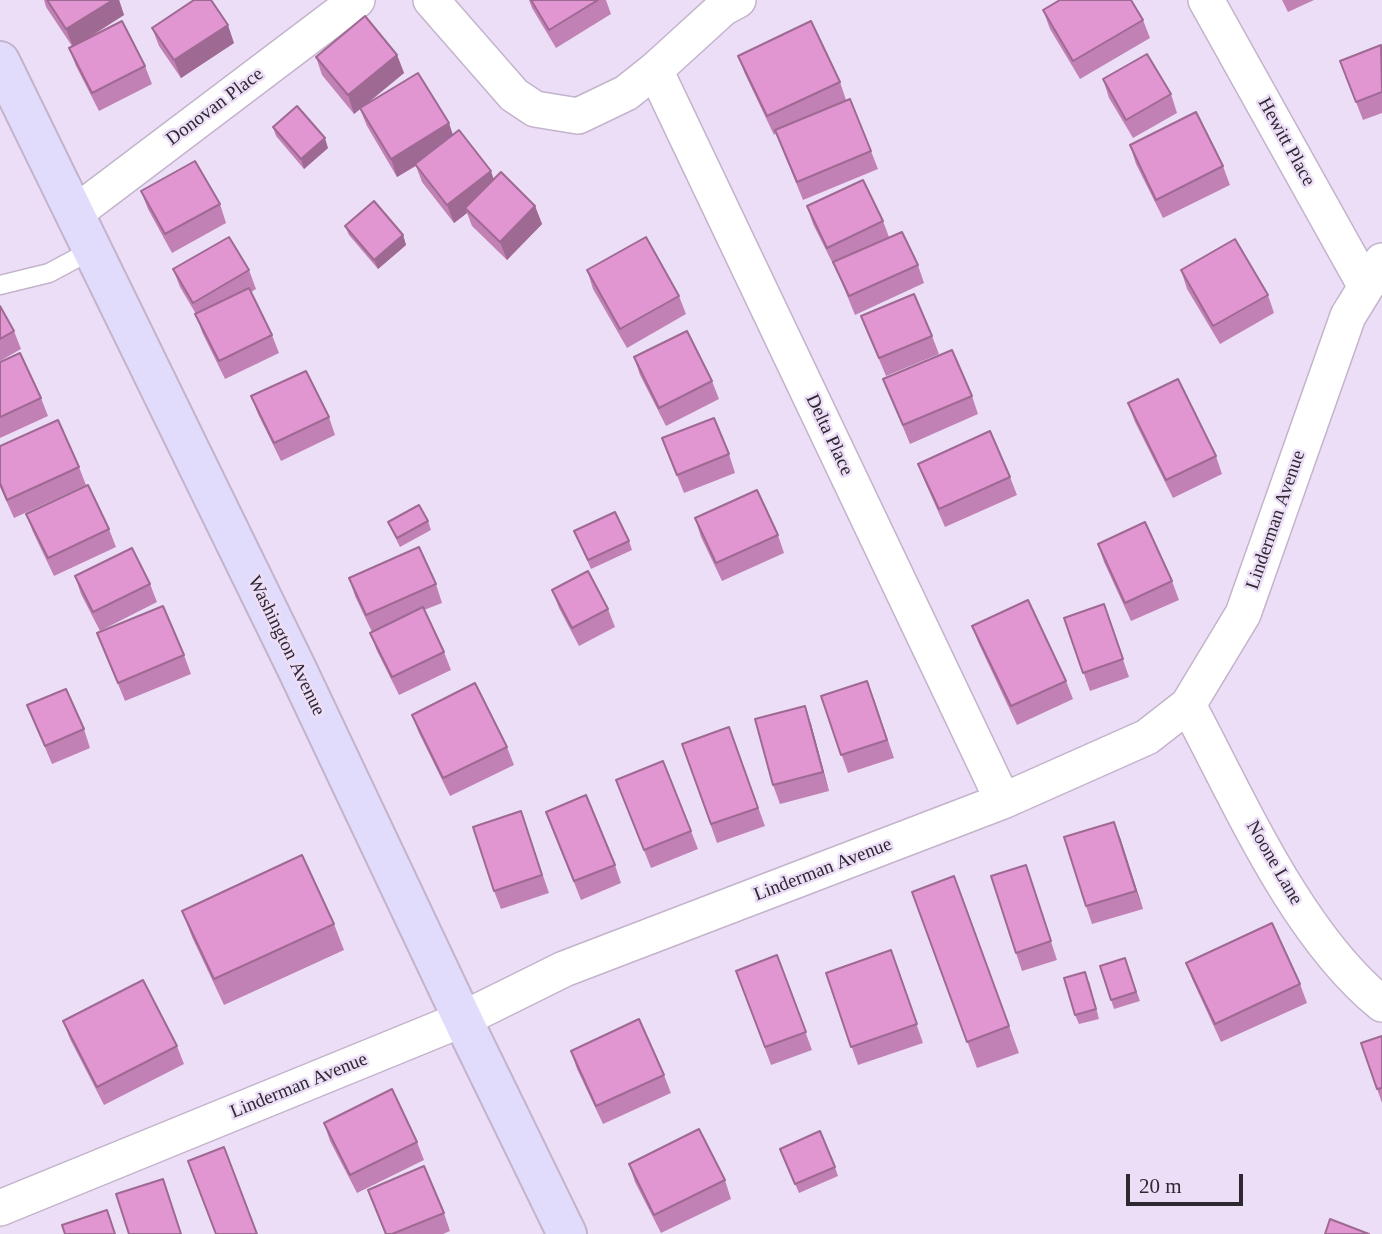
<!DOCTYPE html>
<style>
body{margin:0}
#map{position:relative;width:1382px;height:1234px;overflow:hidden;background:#eddef7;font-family:Georgia,serif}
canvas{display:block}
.scale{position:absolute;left:1126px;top:1174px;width:117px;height:32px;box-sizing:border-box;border:4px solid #2e2831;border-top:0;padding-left:9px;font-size:21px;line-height:24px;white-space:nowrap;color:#2e2831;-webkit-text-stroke:5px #eddef7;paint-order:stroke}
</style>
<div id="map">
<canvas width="1382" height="1234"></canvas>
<div class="scale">20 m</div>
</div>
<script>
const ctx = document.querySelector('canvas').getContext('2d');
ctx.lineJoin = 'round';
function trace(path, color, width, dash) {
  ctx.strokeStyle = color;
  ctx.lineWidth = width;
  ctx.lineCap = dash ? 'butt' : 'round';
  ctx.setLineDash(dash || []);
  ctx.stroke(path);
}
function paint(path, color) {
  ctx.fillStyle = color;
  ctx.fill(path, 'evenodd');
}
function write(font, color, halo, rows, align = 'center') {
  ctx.font = font + ' Georgia,serif';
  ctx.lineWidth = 5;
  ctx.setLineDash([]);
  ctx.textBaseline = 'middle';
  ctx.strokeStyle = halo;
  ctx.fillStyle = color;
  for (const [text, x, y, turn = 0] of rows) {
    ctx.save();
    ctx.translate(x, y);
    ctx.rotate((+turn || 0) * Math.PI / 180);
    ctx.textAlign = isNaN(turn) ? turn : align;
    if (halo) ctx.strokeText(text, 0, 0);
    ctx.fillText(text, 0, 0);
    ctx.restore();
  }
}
const lane = new Path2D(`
 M0 285 49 273 92 250`);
const street = new Path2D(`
 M431 0 514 95 535 109 578 116 626 93 655 70 723 8 738 0
 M1206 0 1365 285
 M655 70 1003 801
 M74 214 357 0
 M1188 705C1240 802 1296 934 1382 1004
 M0 1208 463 1019 564 969 1003 801 1147 737 1188 705 1243 614 1348 316 1382 261`);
const secondary = new Path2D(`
 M0 61 296 667 471 1037 567 1234`);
const wall = new Path2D(`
 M44 0H119L124 15 84 41 145 66 152 84 99 111 76 66 69 48 72 46 46 7Z
 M529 0H606L611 14 556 48 532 8Z
 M1282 0H1314L1288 12Z
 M1043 10 1143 20 1150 38 1080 79 1050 29Z
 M152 28 234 43 181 78 159 46Z
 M1382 47V113L1363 120 1340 61Z
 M397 55 404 73 363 107 453 134 494 179 535 206 542 224 507 260 472 226 467 213 454 223 422 182 416 166 397 177 367 126 360 109 354 114 322 75 316 57Z
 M738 56 840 82 846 100 871 151 878 169 803 200 776 133 774 135 745 74Z
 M1103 79 1171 94 1177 113 1133 138 1109 98Z
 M273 127 328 148 304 169 276 136Z
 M1130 145 1223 166 1230 185 1163 218 1136 164Z
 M141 191 220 204 226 223 172 253 148 209Z
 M807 206 883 221 889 237 918 265 924 283 855 315 835 266H834L813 224Z
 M345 226 403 235 406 245 378 269 349 235Z
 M173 269 249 270 256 289 251 292 272 335 279 353 225 379 202 332 196 314 180 287Z
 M587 270 679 296 686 314 627 348 593 289Z
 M1181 270 1268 295 1274 313 1220 344 1187 289Z
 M0 306 14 331 21 349 0 361Z
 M861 316 932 336 939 354 886 376Z
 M634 357 712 381 719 399 666 426 640 375Z
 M0 362 41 398 48 416 0 438Z
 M883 379 972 396 978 414 910 444Z
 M251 396 329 417 335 435 281 461 258 414Z
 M1128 403 1216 456 1222 474 1173 498 1135 422Z
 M662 438 729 454 735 473 684 493Z
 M0 446 79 467 86 485 14 518 0 487Z
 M918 464 1010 477 1017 495 945 527 925 482Z
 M26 514 109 529 116 547 54 576 33 532Z
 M695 518 778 535 784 553 722 581 701 537Z
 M428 521 431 530 400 547 392 531 388 522Z
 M574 531 629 541 632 550 591 569Z
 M1098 544 1172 581 1179 600 1131 621 1104 562Z
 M75 576 150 584 157 602 100 631 81 594Z
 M349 578 436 584 442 603 424 610 444 652 451 670 399 695 377 651 370 633 372 632 355 596Z
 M552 590 608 609 615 627 579 646 559 608Z
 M1104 604 1129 677 1090 691 1064 618Z
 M972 626 1066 681 1073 699 1017 725 979 644Z
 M97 633 184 655 191 674 125 701Z
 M821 696 874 699 894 758 848 773Z
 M27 705 84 729 90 748 52 764Z
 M412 715 507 747 514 765 450 796 419 733Z
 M811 724 829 791 780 804 773 785Z
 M729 727 765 826 717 843 682 744Z
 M616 780 691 831 698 849 651 868Z
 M521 811 549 893 501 909 494 891Z
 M546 812 615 865 621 883 581 900Z
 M1114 822 1143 909 1092 924 1086 906Z
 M1026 865 1057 960 1022 971 1016 953Z
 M954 876 1019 1053 977 1068 912 892Z
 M182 911 334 924 344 950 224 1005 192 937Z
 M891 950 923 1043 858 1065 826 973Z
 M777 955 812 1050 771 1065 736 971Z
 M1125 958 1140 1001 1114 1009 1100 966Z
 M1186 963 1300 984 1307 1003 1221 1042 1193 981Z
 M1089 981 1099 1019 1079 1024 1075 1015Z
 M63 1021 177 1046 184 1064 104 1105 70 1039Z
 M1382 1036V1103L1361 1043Z
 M571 1051 664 1075 671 1093 603 1124 577 1069Z
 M324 1123 417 1142 424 1160 357 1193 330 1141Z
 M780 1149 835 1167 838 1176 799 1193Z
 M629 1164 725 1180 731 1199 661 1233 635 1182Z
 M368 1190 444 1213 450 1231 443 1234H385Z`);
const shadedWall = new Path2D(`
 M113 0H119L124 15 73 47 66 29Z
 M228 25 234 43 181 78 174 60Z
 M397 55 404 73 354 114 348 95Z
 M449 123 455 141 397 177 391 159Z
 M325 138 328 148 304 169 301 159Z
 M491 171 497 189 465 208 467 213 454 223 447 205Z
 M535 206 542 224 507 260 500 242Z
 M403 235 406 245 378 269 374 260Z
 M805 706 811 724 829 791 823 772Z
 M1114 822 1121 840 1143 909 1136 891Z`);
const building = new Path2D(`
 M47 0H113L66 29Z
 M194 0H211L228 25 174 60 152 28Z
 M531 0H598L549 30Z
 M1060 0H1131L1143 20 1073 61 1043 10Z
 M365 16 397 55 348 95 316 57Z
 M122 21 145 66 92 93 69 48Z
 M811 21 840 82 767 116 738 56Z
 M1381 45 1382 92 1356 102 1340 61Z
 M1147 54 1171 94 1126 120 1103 79Z
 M418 73 449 123 391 159 360 108Z
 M850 99 871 151 797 182 775 130Z
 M297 106 325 138 301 159 273 127Z
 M1196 112 1223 166 1156 200 1130 145Z
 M459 130 491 171 447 205 415 164Z
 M195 161 220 204 165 234 141 191Z
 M501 172 535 206 500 242 465 208Z
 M863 180 883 221 827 248 807 206Z
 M374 201 403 235 374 260 345 226Z
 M902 232 918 265 849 296 833 262Z
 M229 237 249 270 193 303 173 269Z
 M646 237 679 296 620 329 587 270Z
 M1235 239 1268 295 1213 326 1181 270Z
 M249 288 272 335 219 361 195 314Z
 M914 294 932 336 879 358 861 316Z
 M0 306 14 331 0 339Z
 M687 331 712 381 659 408 634 357Z
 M952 350 972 396 903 425 883 379Z
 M20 353 41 398 0 417V362Z
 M306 371 329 417 274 443 251 396Z
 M1178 379 1216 456 1166 480 1128 403Z
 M714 418 729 454 677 475 662 438Z
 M58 420 79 467 7 500 0 483V446Z
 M990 431 1010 477 939 509 918 464Z
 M88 485 109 529 48 558 26 514Z
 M757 490 778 535 716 563 695 518Z
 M419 505 428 521 397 538 388 522Z
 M615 512 629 541 588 560 574 531Z
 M1145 522 1172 581 1125 603 1098 544Z
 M419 547 436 584 366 615 349 578Z
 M132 548 150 584 93 612 75 576Z
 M588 571 608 609 572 628 552 590Z
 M1028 600 1066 681 1011 706 972 626Z
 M1104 604 1123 659 1083 673 1064 618Z
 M163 606 184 655 118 683 97 633Z
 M423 607 444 652 392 677 370 633Z
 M867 681 887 740 841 755 821 696Z
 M475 683 507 747 443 778 412 715Z
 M66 689 84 729 45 746 27 705Z
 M805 706 823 772 773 785 755 719Z
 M729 727 758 808 711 824 682 744Z
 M663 761 691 831 644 850 616 780Z
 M586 795 615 865 574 881 546 812Z
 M521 811 542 875 494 891 473 827Z
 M1114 822 1136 891 1086 906 1064 837Z
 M302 855 334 924 214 979 182 911Z
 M1026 865 1051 941 1016 953 991 876Z
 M954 876 1009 1026 967 1042 912 892Z
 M1272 923 1300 984 1215 1024 1186 963Z
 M891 950 917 1024 851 1047 826 973Z
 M777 955 806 1032 765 1047 736 971Z
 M1125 958 1136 992 1111 1000 1100 966Z
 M1085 972 1096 1009 1075 1015 1064 978Z
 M143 980 177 1046 97 1087 63 1021Z
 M639 1019 664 1075 596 1106 571 1051Z
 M1382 1036V1088L1377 1089 1361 1043Z
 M392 1089 417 1142 350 1175 324 1123Z
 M699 1129 725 1180 654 1215 629 1164Z
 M820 1131 835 1167 795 1184 780 1149Z
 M224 1147 257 1234H216L188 1161Z
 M424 1166 444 1213 392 1234H386L368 1190Z
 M163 1179 181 1234H129L116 1194Z
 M107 1210 115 1234H65L62 1225Z
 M1330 1219 1369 1234H1325Z`);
const streetNames = [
 ["Donovan Place",215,107,-37],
 ["Hewitt Place",1286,142,61],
 ["Delta Place",829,435,65],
 ["Linderman Avenue",1276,520,-71],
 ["Washington Avenue",286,646,64],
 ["Noone Lane",1274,863,60],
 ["Linderman Avenue",823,870,-21],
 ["Linderman Avenue",299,1086,-22]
];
trace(lane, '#c3b4cc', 21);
trace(street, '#c3b4cc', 38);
trace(secondary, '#c3b4cc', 42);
trace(lane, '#fff', 18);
trace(street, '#fff', 35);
trace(secondary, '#e2dcfc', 38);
paint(wall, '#c281b4');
paint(shadedWall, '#9e6992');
paint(building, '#e296d1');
trace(building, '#9e6992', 2);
write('19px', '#2e2831', '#eddef7', streetNames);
</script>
